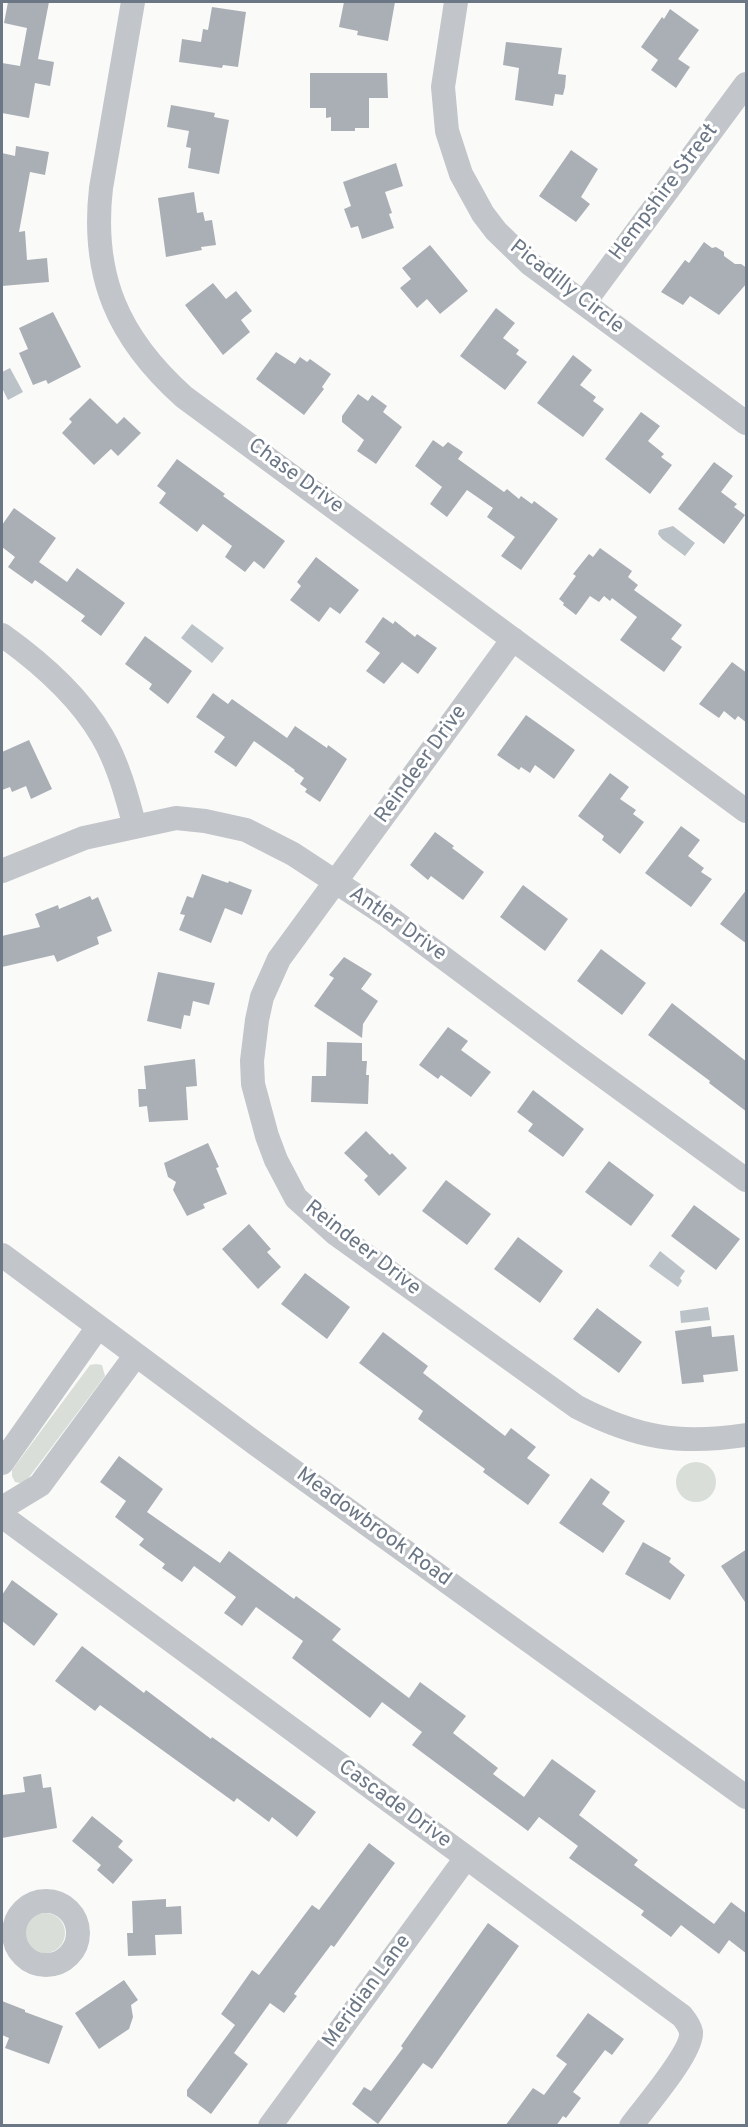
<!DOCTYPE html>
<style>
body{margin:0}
#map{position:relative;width:748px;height:2127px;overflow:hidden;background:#fafaf8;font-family:Overpass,sans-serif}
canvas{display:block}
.frame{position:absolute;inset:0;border:3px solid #6c7786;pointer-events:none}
</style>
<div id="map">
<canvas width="748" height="2127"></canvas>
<div class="frame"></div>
</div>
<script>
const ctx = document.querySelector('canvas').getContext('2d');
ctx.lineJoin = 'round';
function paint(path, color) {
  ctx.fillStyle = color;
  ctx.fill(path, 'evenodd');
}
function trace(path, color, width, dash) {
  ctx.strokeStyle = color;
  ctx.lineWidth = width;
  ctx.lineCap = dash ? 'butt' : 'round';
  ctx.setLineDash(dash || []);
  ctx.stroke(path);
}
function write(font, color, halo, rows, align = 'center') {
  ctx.font = font + ' Overpass,sans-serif';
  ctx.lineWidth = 6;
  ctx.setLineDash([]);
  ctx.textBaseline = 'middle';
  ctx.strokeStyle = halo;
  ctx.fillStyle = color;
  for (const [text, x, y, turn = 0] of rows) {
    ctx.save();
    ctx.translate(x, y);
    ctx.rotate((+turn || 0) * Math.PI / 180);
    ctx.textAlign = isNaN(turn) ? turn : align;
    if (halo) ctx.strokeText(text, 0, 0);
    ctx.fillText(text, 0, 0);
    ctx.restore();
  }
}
const green = new Path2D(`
 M96 1364 102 1365 105 1376 27 1480 20 1483 15 1482 12 1476V1470L90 1365Z
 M676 1482a20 20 0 1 1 40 0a20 20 0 1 1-40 0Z
 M25 1933a20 20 0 1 1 40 0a20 20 0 1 1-40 0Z`);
const water = new Path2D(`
 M10 368 23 392 8 400 2 388V372Z
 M673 526 695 543 685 556 662 539 658 534 659 530Z
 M192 624 224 648 212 663 181 638Z
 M660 1251 685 1271 680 1278 682 1281 678 1287 649 1266Z
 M708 1307 710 1320 681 1323 680 1311Z`);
const building = new Path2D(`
 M8 2H49L38 59 54 62 50 86 35 83 29 118 2 113V63L20 66 27 28 4 23Z
 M344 2H395L388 41 357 35 358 31 339 27Z
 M212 7 246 12 238 67 223 65 222 68 179 62 182 39 201 42 203 29 208 30Z
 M670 9 699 30 678 59 690 67 676 88 651 70 658 60 641 47 662 17 664 19Z
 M506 42 562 48 558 74 566 75 565 87 563 95 555 94 553 106 515 100 519 68 503 65Z
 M310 73H387L388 98H369V128H355V131H331V117L326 118V108H310Z
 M171 105 215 113 214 117 229 120 219 174 188 168 191 148 186 147 189 131 167 127Z
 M16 146 49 152 45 175 30 172 19 232 25 231 27 260 47 258 49 282 2 286V153L15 156Z
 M571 150 598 169 581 197 590 204 576 222 539 196Z
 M396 163 403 186 385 192 392 213 389 214 394 228 362 239 358 226 351 228 344 209 351 206 343 182Z
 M194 192 197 213 203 212 205 221 212 220 216 245 201 247 202 250 166 257 158 198Z
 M704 242 712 248 716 247 724 252V256L735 264H741L747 268V283L719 315 690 296 683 305 661 292 685 260 689 263Z
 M430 245 468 291 440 314 427 299 417 308 400 288 411 279 402 268Z
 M213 283 226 299 236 291 252 311 241 320 250 332 223 355 185 305Z
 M496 308 515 323 503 338 519 350 516 354 527 362 505 390 460 356Z
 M53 312 81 367 48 384 46 380 33 385 19 353 28 349 19 328Z
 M276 352 295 364 300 357 307 362 310 359 331 374 322 387 324 389 304 415 256 379Z
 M573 355 592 370 580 385 596 397 593 401 604 409 583 437 537 403Z
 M358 394 368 401 372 395 387 406 383 412 402 427 376 464 357 451 364 440 342 422V416Z
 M90 398 117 424 124 417 141 433 118 456 111 449 94 465 62 433 72 422 69 419Z
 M641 412 660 426 648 441 664 454 661 457 672 465 650 494 605 459Z
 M433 440 443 447 448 442 463 452 458 459 504 492 507 489 519 499 521 496 532 504 534 501 558 519 521 570 501 556 515 537 487 517 493 508 467 490 447 517 430 504 442 487 415 466Z
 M177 459 225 494 223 496 285 541 264 569 254 561 245 572 225 557 232 546 203 524 197 532 159 503 166 493 157 486Z
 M714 462 733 476 721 492 737 504 734 507 745 515 724 544 678 509Z
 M14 508 56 538 39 562 67 582 77 568 125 603 101 636 81 621 85 616 35 580 32 584 8 567 15 557 2 547V525Z
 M600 548 632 571 628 577 638 585 634 590 682 625 671 639 682 647 664 672 620 640 637 617 612 598 610 601 604 596 599 602 590 596 576 615 563 605 564 603 559 599 576 576 573 574 589 554 593 557Z
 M316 557 359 590 340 614 330 607 319 622 290 600 301 586 297 582Z
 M383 617 393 624 395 621 415 637 417 634 437 648 418 674 402 662 384 684 366 671 380 653 365 642Z
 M145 636 192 671 168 704 149 689 152 684 125 664Z
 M732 662 747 673V723L738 716 735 720 724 711 719 718 699 704Z
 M213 693 228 704 232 699 287 738 295 726 327 748 328 745 347 759 320 802 305 792 307 789 300 784 304 778 294 771 295 770 254 741 236 767 214 752 225 737 196 717Z
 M526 715 575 750 554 779 535 765 530 773 521 767 519 770 497 755Z
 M29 740 52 789 31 799 26 786 12 792 10 787 2 790V752Z
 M610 773 629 787 620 799 636 810 633 814 644 822 620 854 602 840 604 836 578 816Z
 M681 826 700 840 688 856 704 868 701 872 712 879 691 907 645 873Z
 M435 832 454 846 452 848 484 872 463 900 431 876 428 880 410 865Z
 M202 874 228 883 229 881 252 890 242 915 225 908 211 943 179 930 185 915 180 914 187 896 193 898Z
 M523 885 568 919 545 951 500 917Z
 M747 889V944L720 924Z
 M90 896 92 900 98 897 112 931 97 937 99 944 57 962 54 955 2 967V936L40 927 35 914 58 905 59 909Z
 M601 949 646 983 622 1015 577 981Z
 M344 957 372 974 361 989 378 1001 363 1024 362 1038 314 1006 334 978 329 975Z
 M158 972 215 983 209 1005 193 1001 190 1016 184 1015 181 1029 147 1021Z
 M672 1003 747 1062V1112L709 1083 710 1081 648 1035Z
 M448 1027 468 1041 461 1050 491 1072 471 1097 441 1075 438 1079 419 1065Z
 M327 1042 362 1043V1061H367L366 1075H369L368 1104 311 1102 312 1076H326Z
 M195 1059 197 1086 186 1087 188 1120 149 1122 147 1106 139 1107 138 1089H146L144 1066Z
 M533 1090 584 1129 563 1157 528 1131 533 1124 517 1112Z
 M366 1131 390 1155 392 1153 407 1168 379 1196 364 1180 368 1176 344 1153Z
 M208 1143 219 1167 216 1168 227 1194 203 1204 205 1208 187 1216 173 1190 176 1182 168 1177 164 1163Z
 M609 1161 654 1195 631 1226 585 1192Z
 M446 1180 491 1214 467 1245 422 1211Z
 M694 1205 740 1239 716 1270 671 1236Z
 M249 1224 271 1249 267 1252 281 1267 258 1289 222 1249Z
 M518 1237 563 1271 540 1303 494 1269Z
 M305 1273 350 1307 327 1339 281 1304Z
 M597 1308 642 1342 619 1373 573 1339Z
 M711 1326 712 1337 734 1335 738 1371 703 1375 704 1382 682 1384 675 1331Z
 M383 1332 428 1366 423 1373 505 1436 511 1428 536 1447 527 1458 550 1475 528 1505 483 1472 485 1469 418 1419 423 1411 359 1363Z
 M119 1456 163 1489 147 1512 220 1563 229 1551 294 1599 296 1596 341 1629 332 1640 409 1698 420 1682 466 1716 453 1733 498 1768 493 1774 524 1797 552 1759 596 1791 579 1815 638 1860 634 1865 714 1924 731 1902 747 1914V1954L729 1940 719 1954 681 1925 671 1937 641 1915 644 1911 569 1858 578 1846 539 1817 528 1831 412 1745 422 1732 382 1702 370 1718 292 1658 303 1641 256 1607 242 1626 224 1613 236 1597 194 1566 182 1582 162 1568 165 1564 139 1545 144 1539 115 1517 126 1501 100 1482Z
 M591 1478 610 1492 602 1504 625 1521 603 1553 559 1523Z
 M643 1542 671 1558 669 1562 685 1575 670 1600 625 1574Z
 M747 1549V1605L721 1566Z
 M12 1580 58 1614 34 1646 2 1621V1595Z
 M82 1646 144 1693 146 1690 211 1739 212 1737 316 1812 297 1837 272 1817 269 1822 237 1798 234 1802 100 1705 95 1711 55 1681Z
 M41 1774 43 1788 51 1787 57 1828 2 1838V1795L25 1792 23 1777Z
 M92 1816 123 1841 118 1847 133 1860 113 1884 97 1870 101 1865 72 1841Z
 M369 1843 395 1863 334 1947 331 1945 294 1994 297 1996 284 2013 270 2003 234 2053 248 2064 211 2114 187 2096V2090L235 2025 221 2014 252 1970 259 1975 312 1905 319 1910Z
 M166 1899V1907L181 1906 182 1934 155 1935 156 1955 128 1956 127 1933H133L132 1901Z
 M488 1923 519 1946 432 2069 423 2063 378 2124 352 2104 364 2087 371 2091 403 2048 401 2046Z
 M124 1980 138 2000 131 2005 133 2017 129 2029 99 2049 75 2013Z
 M2 2001 25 2010V2012L63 2026 49 2064 5 2048 9 2038 2 2035Z
 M588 2013 624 2039 612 2055 605 2050 573 2092 581 2098 566 2118 563 2116 556 2126H505L533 2088 544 2095 567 2064 556 2056Z`);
const minor = new Path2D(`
 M133 2 101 188C91 276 118 338 184 397L746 811
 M456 2 443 87 447 131 461 174 483 214 496 231 529 263 746 423
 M584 303 746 84
 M2 635C40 662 78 695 102 736 118 763 127 797 135 827
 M513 639 279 959 262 997 257 1020 252 1061 253 1084 267 1136 276 1160 296 1198 336 1234 577 1407C637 1438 679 1445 746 1435
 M2 871 84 838 176 818 205 821 246 830 293 854 386 915 578 1058 746 1180
 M2 1255 256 1444 746 1797
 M2 1463 98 1327
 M2 1508 40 1485 136 1355
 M2 1516 682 2016C686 2021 690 2026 691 2032 693 2052 644 2108 631 2126
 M14 1933a32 32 0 1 1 64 0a32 32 0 1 1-64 0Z
 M270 2126 466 1858`);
const streetNames = [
 ["Hempshire Street",665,193,-53],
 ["Picadilly Circle",566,288,38],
 ["Chase Drive",295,477,36],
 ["Reindeer Drive",422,765,-54],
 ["Antler Drive",397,925,35],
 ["Reindeer Drive",362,1249,38],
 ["Meadowbrook Road",373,1528,36],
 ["Cascade Drive",394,1805,36],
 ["Meridian Lane",368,1992,-54]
];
paint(green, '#d9ded8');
paint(water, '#bbc3c8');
paint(building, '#aaafb6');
trace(minor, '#c2c5c9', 24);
write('21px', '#6c7786', '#fff', streetNames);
</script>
